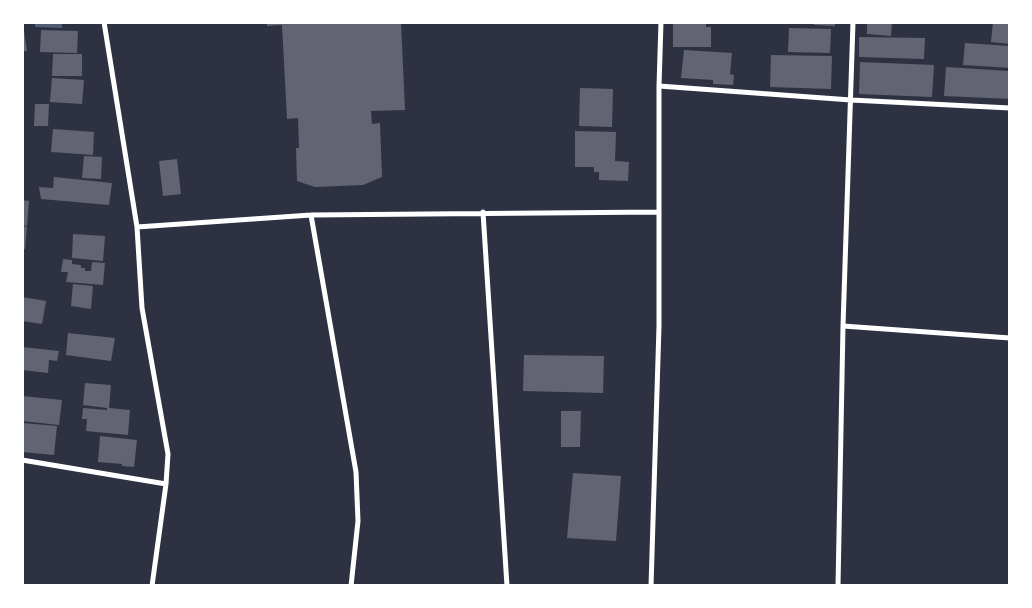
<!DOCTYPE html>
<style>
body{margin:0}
#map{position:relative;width:1032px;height:608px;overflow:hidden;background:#2d3142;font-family:"Public Sans",sans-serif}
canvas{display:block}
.frame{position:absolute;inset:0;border:24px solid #fff;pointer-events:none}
</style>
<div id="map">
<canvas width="1032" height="608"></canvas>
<div class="frame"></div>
</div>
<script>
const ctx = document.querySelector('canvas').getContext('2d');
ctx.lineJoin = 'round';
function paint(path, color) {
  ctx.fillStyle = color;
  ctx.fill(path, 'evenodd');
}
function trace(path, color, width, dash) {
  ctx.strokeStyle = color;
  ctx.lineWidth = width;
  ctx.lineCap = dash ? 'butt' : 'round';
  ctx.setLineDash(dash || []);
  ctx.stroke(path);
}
const water = new Path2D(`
 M35 23H62V28L35 27Z`);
const building = new Path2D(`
 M267 22H401L405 110 371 111 372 124 380 123 382 177 363 185 315 187 297 181 296 148H299L298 118 287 119 282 25 267 26Z
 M814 22H835V26L814 25Z
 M867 22H892L891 36 867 34Z
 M993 22H1010V44L991 42Z
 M673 23H706V27H711V47H673Z
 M789 28 831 29 830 53 788 52Z
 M22 30H24L27 51H22Z
 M41 30 78 31 77 53 40 52Z
 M859 37 925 38 924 59 859 57Z
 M965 43 1010 46V68L963 65Z
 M684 50 732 53 730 74 734 75 733 85 713 84V80L681 78Z
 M53 54H82V76H52Z
 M771 55 832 56 831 89 770 87Z
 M860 62 934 65 932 97 859 94Z
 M946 67 1010 71V99L944 96Z
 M52 78 84 80 82 104 50 102Z
 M580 88 613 89 612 127 579 126Z
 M35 104H49L48 126H34Z
 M53 129 94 132 93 155 51 152Z
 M575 131 616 132 615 161 629 162 628 181 599 180V172H594V167H575Z
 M84 156 102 157 101 179 82 178Z
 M177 159 181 194 163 196 159 161Z
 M54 177 112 183 109 205 41 199 39 187 53 188Z
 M22 200 29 201 27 226 22 225Z
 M22 226 27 227 25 249H22Z
 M73 234 105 236 103 261 72 258Z
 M63 259 72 260V264L81 265V268H85V271H91L92 262 105 263 103 285 66 282 68 272H61Z
 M73 284 93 286 91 309 71 306Z
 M22 297 46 301 42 324 22 321Z
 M68 333 115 338 111 361 66 355Z
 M22 347 59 351 57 361 49 360 48 373 22 370Z
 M524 355 604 356 603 393 523 391Z
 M85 383 111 385 109 408 130 410 128 435 86 431 87 419H82L83 408 107 410V408L83 405Z
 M22 396 62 400 59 425 22 421Z
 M561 411H581L580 447H561Z
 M22 423 57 426 54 455 22 452Z
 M100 436 137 440 134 467 122 466V464L98 462Z
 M573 473 621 476 616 541 567 538Z`);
const minor = new Path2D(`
 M104 22 137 227 142 308 168 454 166 484 152 586
 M659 86 851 100 1010 108
 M483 212 507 586
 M311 215 356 472 358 521 351 586
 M137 227 311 215 658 212
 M843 326 1010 338
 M22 460 166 484
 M651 586 659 326V86L661 22
 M838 586 843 326 853 22`);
paint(water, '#4f5d75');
paint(building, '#626471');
trace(minor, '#fff', 5);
</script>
